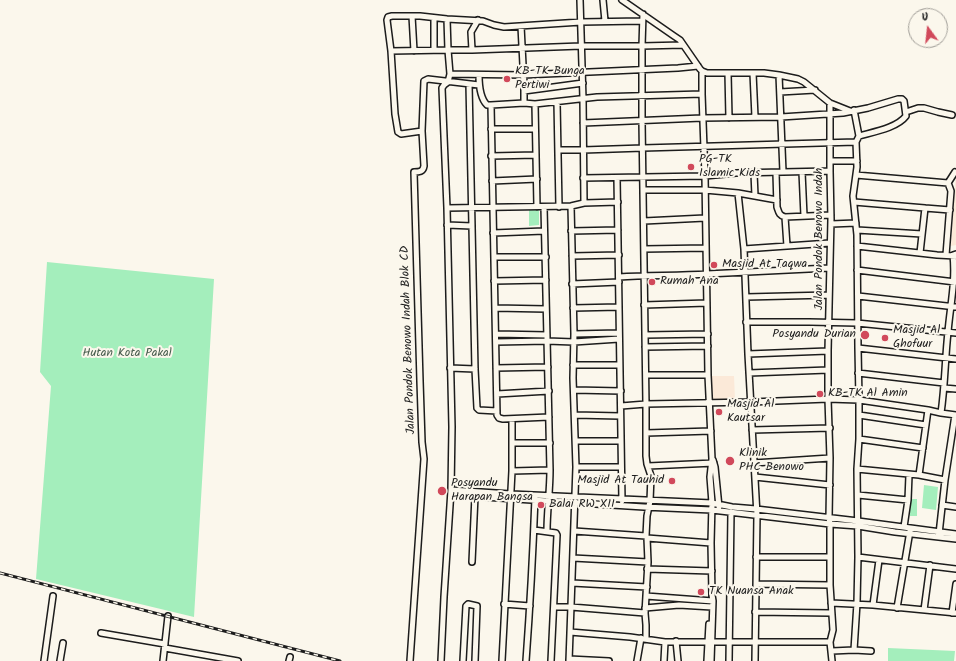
<!DOCTYPE html>
<style>
body{margin:0}
#map{position:relative;width:956px;height:661px;overflow:hidden;background:#fbf7ec;font-family:Kalam,sans-serif}
canvas{display:block}
.north{position:absolute;left:908px;top:8px;width:40px;height:40px;box-sizing:border-box;background:#fbf7ec;border:1px solid #a29f99;border-radius:50%;rotate:345deg;font-size:11px;font-weight:700;line-height:16px;text-align:center;color:#1c1c1c}
.north::after{content:'';display:block;margin:auto;width:14px;height:18px;background:#d1495b;clip-path:polygon(50% 0,100% 100%,50% 72%,0 100%)}
</style>
<div id="map">
<canvas width="956" height="661"></canvas>
<div class="north">U</div>
</div>
<script>
const ctx = document.querySelector('canvas').getContext('2d');
ctx.lineJoin = 'round';
function paint(path, color) {
  ctx.fillStyle = color;
  ctx.fill(path, 'evenodd');
}
function trace(path, color, width, dash) {
  ctx.strokeStyle = color;
  ctx.lineWidth = width;
  ctx.lineCap = dash ? 'butt' : 'round';
  ctx.setLineDash(dash || []);
  ctx.stroke(path);
}
function write(font, color, halo, rows, align = 'center') {
  ctx.font = font + ' Kalam,sans-serif';
  ctx.lineWidth = 4;
  ctx.setLineDash([]);
  ctx.textBaseline = 'middle';
  ctx.strokeStyle = halo;
  ctx.fillStyle = color;
  for (const [text, x, y, turn = 0] of rows) {
    ctx.save();
    ctx.translate(x, y);
    ctx.rotate((+turn || 0) * Math.PI / 180);
    ctx.textAlign = isNaN(turn) ? turn : align;
    if (halo) ctx.strokeText(text, 0, 0);
    ctx.fillText(text, 0, 0);
    ctx.restore();
  }
}
const built = new Path2D(`
 M956 170V245L951 246Z
 M709 376H734L735 400 710 401Z`);
const green = new Path2D(`
 M529 210H539V225L529 226Z
 M47 262 214 279 194 617 36 579 51 386 40 372Z
 M924 485 938 487 936 510 922 508Z
 M910 499H917V516H910Z
 M888 648 955 651 954 661H888Z`);
const street = new Path2D(`
 M580 0 583 99 584 203
 M603 0 605 21
 M622 0 674 36 680 40 700 69 702 71 707 73H764L779 75 798 79 804 82 830 103 850 111
 M643 14 642 46V121L646 404V456L647 464 651 476 650 501 647 516 646 536 647 538 648 562 645 613 646 625V639
 M412 16 414 51
 M434 18V50
 M521 26 524 85V103
 M472 50 471 32 478 20
 M391 51 448 50H472L581 46H642L683 45
 M702 71V94L705 176 708 375 712 459 710 477 712 503 711 543 712 595 713 601 711 661
 M728 73 729 118
 M753 73 755 117
 M450 74 523 75 678 68 698 66
 M479 75C479 84 480 98 487 105H491L524 103 535 104 597 97 702 94
 M779 75 783 172
 M469 84 475 369 477 408 479 410 497 411
 M524 91 583 83
 M780 92 815 90
 M557 102 559 207
 M830 103V171L831 219 828 351V399L830 458 829 518 830 524V585L833 630 830 642 832 661
 M535 104 537 207
 M491 105 497 415 499 418 503 419 549 417
 M854 110 859 136 856 142 857 167 853 196 857 235 858 348 859 400V439L857 469 858 557 857 603 854 650
 M906 112 918 108H924L938 112 952 115
 M583 123 702 118 781 117 843 113 868 108 898 99H902L904 101 906 116C897 128 873 132 859 136
 M491 129H535
 M422 131 424 81 428 79 479 85
 M558 150H583L643 148 856 142
 M491 156 536 155
 M830 161H857
 M802 172 804 216
 M754 173 755 196
 M776 173 777 207C779 213 779 215 785 217L831 215
 M856 175 948 183
 M583 178 705 176 736 173 830 171
 M617 178 622 501
 M492 181 537 179
 M948 183 955 172
 M643 190H705L738 193 777 200
 M738 193 744 249 748 354 757 515 755 661
 M854 202 925 208 950 210
 M544 207 550 470C550 491 547 511 547 531
 M447 208 571 206 584 203 618 202
 M785 217 787 246
 M644 221 705 218
 M831 224 856 223
 M447 225 472 226
 M857 230 922 234
 M571 231 618 230
 M493 233 544 231
 M857 246 937 255 956 256
 M644 249 706 248
 M744 249 830 243
 M920 253 925 208
 M946 255 951 191 948 183
 M572 256 619 255
 M494 257H546
 M857 270 955 282
 M619 277C648 275 678 276 707 274 748 272 788 270 829 268
 M494 281 546 280
 M572 284 619 282
 M858 296 956 307
 M746 297 829 295
 M644 305 707 303
 M495 308 546 309
 M573 308 619 307
 M746 322H809L857 323 956 333
 M496 334 547 335
 M574 334 619 333
 M645 335 708 334
 M496 342 547 341 574 342 619 339
 M645 347 708 346
 M858 348 956 359
 M748 354 828 351
 M573 365H619
 M450 368 475 369
 M496 368 548 367
 M749 373 828 370
 M858 373 944 383
 M646 375H708
 M944 388 956 389
 M574 390 621 391
 M497 394 549 391
 M621 406 646 404 751 402 828 399 859 400 928 410 941 413 956 415
 M941 413C945 386 945 359 948 332 950 307 956 281 953 255L956 254
 M575 415 620 416
 M859 415 926 425
 M752 430 830 428
 M646 433 711 431
 M859 439 923 448
 M576 441H621
 M512 443H550
 M713 460 715 467 719 507
 M754 463 830 458
 M648 466 714 463
 M576 467H621
 M857 469 919 475 945 480
 M512 471 550 470
 M919 475 928 410
 M755 477 830 485
 M451 490 511 494 712 503 732 507 756 509 858 521 956 534
 M451 495 644 507 712 510 830 524 858 526 895 532 956 539
 M858 495 908 500
 M942 505 956 507
 M904 527 908 500 909 475
 M534 530 556 533 557 535 551 661
 M574 531 646 536
 M939 534 945 480 955 415
 M647 538 711 543
 M756 557H829
 M858 557 956 569
 M573 558 648 562
 M472 562 475 496
 M647 569 712 571
 M572 583 647 587
 M756 584 830 585
 M646 596 713 601
 M831 603 873 605 956 613
 M504 604 530 606
 M873 605 879 560
 M554 607H571L645 613
 M645 608 679 605 712 607
 M897 608 910 531
 M924 610 930 565
 M755 612 831 613
 M952 613 956 584
 M570 632 630 637 665 642H830
 M101 633 165 644
 M676 641 678 661
 M165 648 238 661
 M832 651 854 650 871 651
 M569 659 609 661
 M44 661 53 596
 M60 661 63 643
 M163 661 168 616
 M289 661 290 657
 M410 661 424 459 422 442 420 381 414 172C419 172 423 172 424 166L422 131 401 134 398 132 395 114 391 51 387 20 388 17 392 16H420L447 19 483 21 494 25 504 27 581 22 642 21
 M441 661 444 597 451 490 452 427 447 208 442 88 444 85 448 82 450 74 448 50 447 19
 M463 661 466 606 468 604 477 606 475 661
 M502 661 512 471V419
 M526 661C530 607 533 552 535 498
 M569 661 576 467 573 378 574 334 571 206
 M637 661 641 638
 M664 661 665 642
 M707 661 709 624
 M729 661 731 512`);
const rail = new Path2D(`
 M0 573 340 661`);
const markers = [
 [507,79,4,"#d1495b"],
 [691,167,4,"#d1495b"],
 [714,265,4,"#d1495b"],
 [652,282,4,"#d1495b"],
 [865,335,5,"#d1495b"],
 [885,338,4,"#d1495b"],
 [820,394,4,"#d1495b"],
 [719,412,4,"#d1495b"],
 [730,461,5,"#d1495b"],
 [672,481,4,"#d1495b"],
 [442,491,5,"#d1495b"],
 [541,505,4,"#d1495b"],
 [701,592,4,"#d1495b"]
];
const poiNames = [
 ["KB-TK Bunga",515,72],
 ["Pertiwi",515,86],
 ["PG-TK",699,160],
 ["Islamic Kids",699,174],
 ["Masjid At Taqwa",722,265],
 ["Rumah Ana",660,282],
 ["Masjid Al",893,331],
 ["Ghofuur",893,345],
 ["Posyandu Durian",856,335,"right"],
 ["KB-TK Al Amin",828,394],
 ["Masjid Al",727,405],
 ["Kautsar",727,419],
 ["Klinik",739,454],
 ["PHC Benowo",739,468],
 ["Masjid At Tauhid",664,481,"right"],
 ["Posyandu",451,484],
 ["Harapan Bangsa",451,498],
 ["Balai RW XII",549,505],
 ["TK Nuansa Anak",709,592]
];
const streetNames = [
 ["Jalan Pondok Benowo Indah",820,239,-90],
 ["Jalan Pondok Benowo Indah Blok CD",409,340,-92]
];
const parkNames = [
 ["Hutan Kota Pakal",127,354]
];
paint(built, '#fbe9d8');
paint(green, '#a4eebc');
trace(street, '#1c1c1c', 8);
trace(street, '#fbf7ec', 5);
trace(rail, '#1c1c1c', 3);
trace(rail, '#fbf7ec', 1.5, [4.5]);
for (const [x, y, r, color] of markers) {
  const dot = new Path2D();
  dot.arc(x, y, r, 0, 2 * Math.PI);
  ctx.fillStyle = color;
  ctx.fill(dot);
  trace(dot, '#fbf7ec', 1.5);
}
write('12px', '#1c1c1c', '#fbf7ec', poiNames, 'left');
write('12px', '#1c1c1c', '#fbf7ec', streetNames);
write('12px', '#455b4c', '#fbf7ec', parkNames);
</script>
